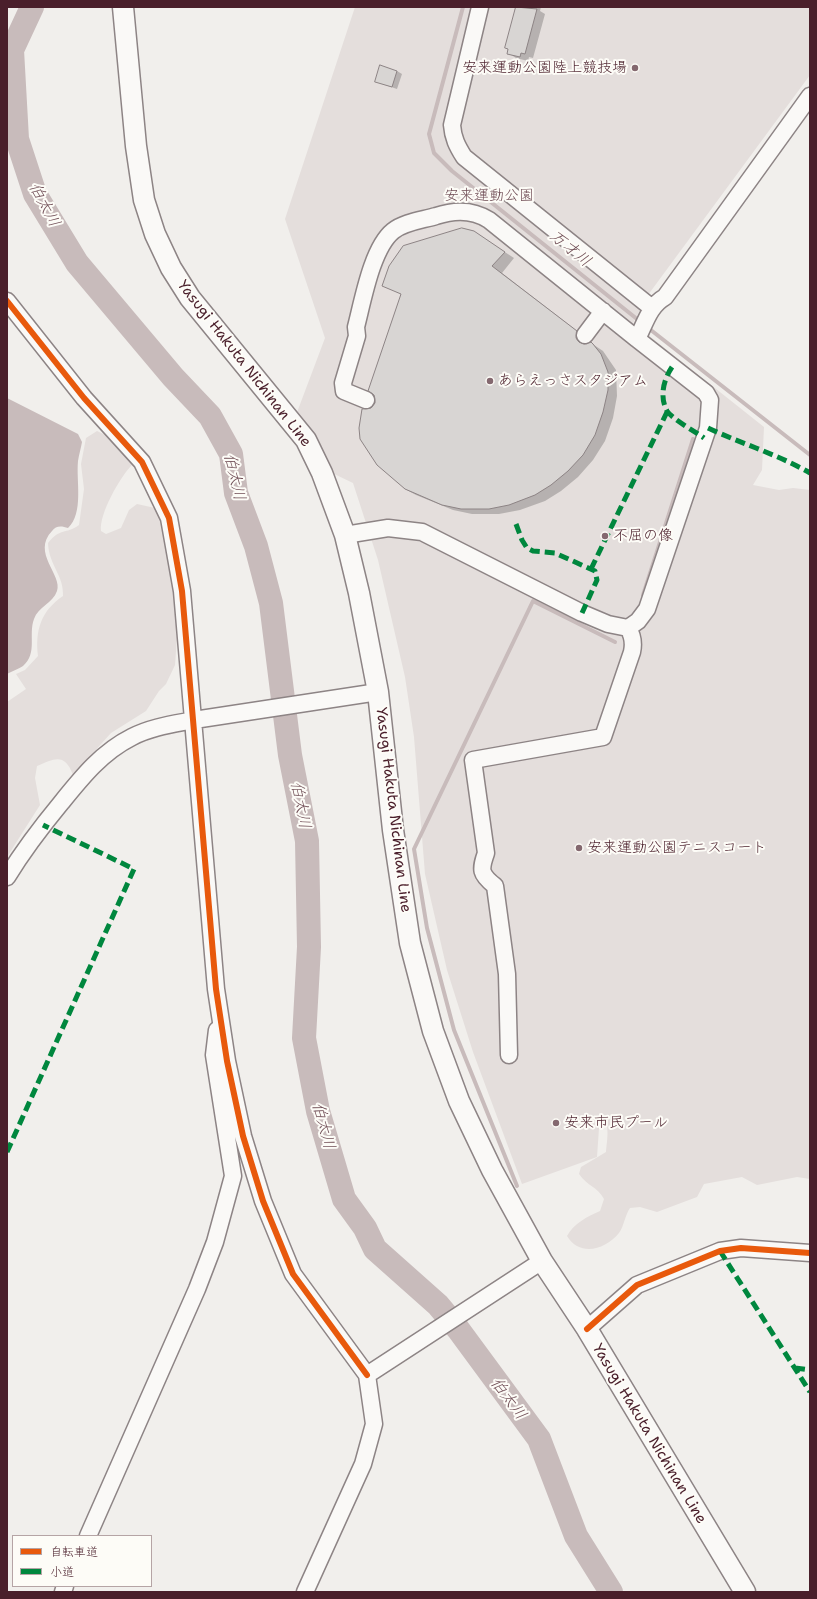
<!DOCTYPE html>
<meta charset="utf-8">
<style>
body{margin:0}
#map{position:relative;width:817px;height:1599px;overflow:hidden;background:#f1efec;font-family:"Shantell Sans","Klee One",sans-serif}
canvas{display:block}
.frame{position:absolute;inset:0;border:8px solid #4a1f2b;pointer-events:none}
.legend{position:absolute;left:12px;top:1535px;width:140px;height:52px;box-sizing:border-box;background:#fdfcf7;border:1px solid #b5a4a5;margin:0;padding:5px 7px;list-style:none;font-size:12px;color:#4a1f2b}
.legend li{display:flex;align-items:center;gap:8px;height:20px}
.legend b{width:20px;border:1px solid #b5a4a5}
</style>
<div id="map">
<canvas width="817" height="1599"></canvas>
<div class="frame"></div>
<ul class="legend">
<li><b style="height:5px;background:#e8590c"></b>自転車道</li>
<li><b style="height:5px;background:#00873e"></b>小道</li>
</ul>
</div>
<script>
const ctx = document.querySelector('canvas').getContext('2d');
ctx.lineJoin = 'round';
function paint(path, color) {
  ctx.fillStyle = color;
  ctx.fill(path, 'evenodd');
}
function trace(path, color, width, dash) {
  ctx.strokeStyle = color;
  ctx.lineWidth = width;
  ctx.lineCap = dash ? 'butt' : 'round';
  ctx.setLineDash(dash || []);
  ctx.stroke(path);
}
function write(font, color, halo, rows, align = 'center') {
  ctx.font = font + ' "Shantell Sans","Klee One",sans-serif';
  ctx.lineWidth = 4;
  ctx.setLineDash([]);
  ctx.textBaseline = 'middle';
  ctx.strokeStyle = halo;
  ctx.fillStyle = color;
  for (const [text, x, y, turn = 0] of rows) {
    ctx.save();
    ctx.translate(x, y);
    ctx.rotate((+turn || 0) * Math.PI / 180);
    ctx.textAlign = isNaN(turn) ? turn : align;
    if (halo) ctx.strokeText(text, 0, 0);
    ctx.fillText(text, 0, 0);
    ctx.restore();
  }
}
const green = new Path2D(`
 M355 7H810V75L648 295 633 323 764 427 762 470 753 485 779 490 793 488 810 490V1179L797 1177 757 1185 742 1177 704 1184 697 1197 657 1212 640 1207 630 1208C625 1215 624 1226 619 1233 605 1250 580 1257 567 1236 574 1223 587 1217 600 1211L604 1199C597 1186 588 1187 579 1174L581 1167 606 1152C607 1140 611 1122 600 1114L597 1157 522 1184 473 1052 447 970 425 874 414 737 405 677 378 560 353 483 328 471 296 415 325 338 285 219Z
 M97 431 116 440 132 465C120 477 99 514 101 531L106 534 121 528 129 510 137 504 155 508 162 518 179 610 175 665 166 684 159 691 146 711 111 733 73 775C65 753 55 758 37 766L35 778 40 805 7 857V702L26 689 16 674 25 670 38 656C35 630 41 611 63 596 64 575 49 566 48 543 61 527 65 535 79 525L84 489 81 464 86 438Z`);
const water = new Path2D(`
 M7 398 78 434 82 442C81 448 79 454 78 461 76 481 84 513 68 528 62 526 56 525 52 531 31 553 63 575 57 591 53 603 38 607 34 619 28 635 38 653 23 666 19 669 12 671 7 674Z`);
const shadow = new Path2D(`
 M519 7H541L540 11 545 14 533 58 529 57 528 61 516 58 508 53 509 49 506 48Z
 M397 71 402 74 397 89 376 82Z
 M462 229 474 232 514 258 502 273 586 338V345L591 343 603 351 616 370 617 396 613 418 605 441 593 460 578 477 561 491 545 501 520 510 499 514H472L453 510 416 495 405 489 361 438V417L363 410 372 409 376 404 402 294 384 285 404 247Z`);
const stream = new Path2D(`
 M463 7 429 134 434 153 452 171 642 323
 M647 327 810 455
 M643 595 693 439
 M517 1186 454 1030 427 928 414 849 533 601 615 642`);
const river = new Path2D(`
 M32 7 12 50 17 139 35 194 77 263 173 377 210 416 231 454 236 493 256 546 271 603 290 755 307 841 309 947 304 1038 318 1111 344 1199 365 1228 375 1249 438 1305 458 1329 539 1439 576 1536 611 1592`);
const building = new Path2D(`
 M516 7 537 9 525 54 521 53 520 57 507 54 508 49 505 48Z
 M380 65 397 71 392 87 375 82Z
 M462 228 474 231 505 252 492 266 577 331 576 338 579 342 584 344 591 342 593 344 601 354 608 372V390L603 412 595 435 583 455 568 471 551 485 535 495 509 505 489 509H461L442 505 405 489 377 465 360 439 359 428 362 409 371 408 375 403 374 395 368 391 401 294 382 286 389 266 403 246Z`);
const minor = new Path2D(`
 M480 7 452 125C453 138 457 146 464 157L652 308
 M7 301 84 398 142 462 169 518 182 591 216 989 227 1061 243 1136 263 1201 293 1274 367 1375
 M585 335 603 311
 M366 400 344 391 343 383 357 336 356 327C363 300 372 248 393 231 404 222 423 220 436 216 454 210 472 209 489 220L637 339
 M345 535 388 528 422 532 582 613 608 624 628 628C633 636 634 643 632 652L603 737 473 760 486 853C480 870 480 874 495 886L507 974 509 1055
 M628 628 638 621 647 609 708 428 710 400 706 393 637 339C645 324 649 306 665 297L810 96
 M7 877C23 851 42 826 61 803 82 777 102 752 132 737 151 727 174 724 194 720L378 692
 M587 1329 637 1285 720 1251 741 1248 810 1253
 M88 1536 197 1289 215 1242 233 1176 214 1055 217 1030
 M63 1592 65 1586
 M305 1592 363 1464 374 1424 367 1375 542 1261`);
const major = new Path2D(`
 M123 7 136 146 144 200 155 234 171 268 190 298 306 440 322 473 345 535 359 593 378 692 393 830 410 943 433 1031 459 1101 492 1170 542 1261 587 1329 745 1592`);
const quiet = new Path2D(`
 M672 367C664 379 659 396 667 411 672 419 696 432 704 438
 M708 428C742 444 777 454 810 473
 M516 524 522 540 527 548 533 551 555 553 595 571 597 580 582 613
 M591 569 667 412
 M7 1152 134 869 43 825
 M720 1251 810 1392
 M795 1368 810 1370`);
const cycleway = new Path2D(`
 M7 301 84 398 142 462 169 518 182 591 216 989 227 1061 243 1136 263 1201 293 1274 367 1375
 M587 1329 637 1285 720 1251 741 1248 810 1253`);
const markers = [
 [635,68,4,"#84686f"],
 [490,381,4,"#84686f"],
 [605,536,4,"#84686f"],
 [579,848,4,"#84686f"],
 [556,1123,4,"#84686f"]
];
const poiNames = [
 ["安来運動公園陸上競技場",627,68,"right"],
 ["あらえっさスタジアム",498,381],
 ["不屈の像",613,536],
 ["安来運動公園テニスコート",587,848],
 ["安来市民プール",564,1123]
];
const parkNames = [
 ["安来運動公園",489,196]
];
const streetNames = [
 ["Yasugi Hakuta Nichinan Line",244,364,52],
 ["Yasugi Hakuta Nichinan Line",393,810,83],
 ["Yasugi Hakuta Nichinan Line",649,1434,59]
];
const waterNames = [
 ["伯太川",44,205,62],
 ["万才川",570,249,39],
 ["伯太川",234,477,77],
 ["伯太川",300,805,79],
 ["伯太川",323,1126,75],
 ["伯太川",508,1399,53]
];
paint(green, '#e4dedc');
paint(water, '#c8bbbb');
paint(shadow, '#0003');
trace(stream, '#c8bbbb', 4);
trace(river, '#c8bbbb', 24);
paint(building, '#d8d5d3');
trace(building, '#8d8485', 1);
trace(minor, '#8d8485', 19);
trace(major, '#8d8485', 23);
trace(minor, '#faf9f7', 16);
trace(major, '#faf9f7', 20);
trace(quiet, '#00873e', 5, [10, 5]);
trace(cycleway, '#e8590c', 6);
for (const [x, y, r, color] of markers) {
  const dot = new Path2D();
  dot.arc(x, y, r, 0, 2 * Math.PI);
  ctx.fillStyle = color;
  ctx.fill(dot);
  trace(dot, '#fdfcf7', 1.5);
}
write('15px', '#4a1f2b', '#fdfcf7', poiNames, 'left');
write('15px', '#6e4b54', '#fdfcf7', parkNames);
write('15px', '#4a1f2b', '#fdfcf7', streetNames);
write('italic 16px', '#704e56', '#fdfcf7', waterNames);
</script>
